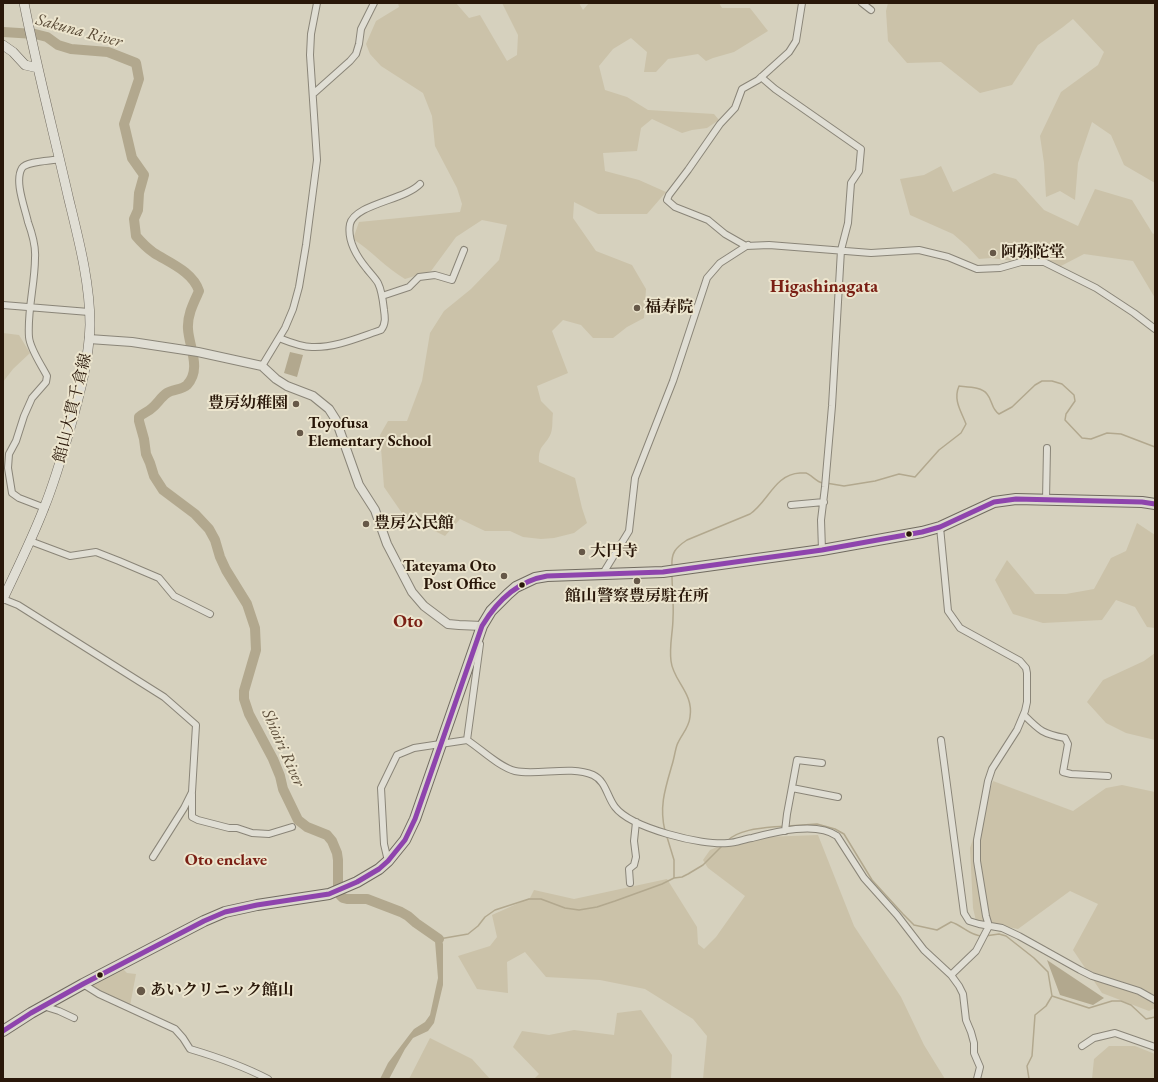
<!DOCTYPE html>
<meta charset="utf-8">
<style>
body{margin:0}
#map{position:relative;width:1158px;height:1082px;overflow:hidden;background:#d6d1be;font-family:"EB Garamond",serif}
canvas{display:block}
.frame{position:absolute;inset:0;border:4px solid #291709;pointer-events:none}
</style>
<div id="map">
<canvas width="1158" height="1082"></canvas>
<div class="frame"></div>
</div>
<script>
const ctx = document.querySelector('canvas').getContext('2d');
ctx.lineJoin = 'round';
function paint(path, color) {
  ctx.fillStyle = color;
  ctx.fill(path, 'evenodd');
}
function trace(path, color, width, dash) {
  ctx.strokeStyle = color;
  ctx.lineWidth = width;
  ctx.lineCap = dash ? 'butt' : 'round';
  ctx.setLineDash(dash || []);
  ctx.stroke(path);
}
function write(font, color, halo, rows, align = 'center') {
  ctx.font = font + ' "EB Garamond","Noto Serif JP",serif';
  ctx.lineWidth = 4;
  ctx.setLineDash([]);
  ctx.textBaseline = 'middle';
  ctx.strokeStyle = halo;
  ctx.fillStyle = color;
  for (const [text, x, y, turn = 0] of rows) {
    ctx.save();
    ctx.translate(x, y);
    ctx.rotate((+turn || 0) * Math.PI / 180);
    ctx.textAlign = isNaN(turn) ? turn : align;
    if (halo) ctx.strokeText(text, 0, 0);
    ctx.fillText(text, 0, 0);
    ctx.restore();
  }
}
const green = new Path2D(`
 M398 3H456L469 18 480 15 507 61 517 55 518 35 502 3H579L583 10 589 3H719L722 8H750L768 31 734 52 713 58 706 61 698 54 668 59 656 72H644L647 52 631 38 613 49 599 66 605 90 627 97 648 110 714 114 719 120 707 128 692 130 682 133 652 119 641 128 637 151 603 153 605 171 639 180 666 192 647 214H598L574 202 573 218 596 251 632 265 646 289 644 318 627 327 613 338H593L581 325 563 320 552 331 568 373 537 386 541 401 553 413C552 420 553 427 551 433 546 446 538 444 539 462L575 478 582 508 587 523 574 533 554 538 541 539 523 537 510 531H485L460 519 445 536 404 516 384 487 380 435 388 421H407L422 381 430 333 444 311 471 289 499 260 507 225 482 220 456 237 431 271 405 279C386 268 372 251 353 239L359 222 460 212 462 204 457 188 435 146 432 116 423 93 381 66 370 54 366 44 376 21 399 7Z
 M888 3H1155V183L1124 165 1111 135 1092 122 1078 163 1075 200 1060 191 1046 197 1044 163 1040 136 1061 92 1098 65 1104 52 1073 19 1063 27 1038 45 1012 85 980 93 941 62 907 63 888 41 886 11Z
 M941 166 953 192 994 173 1016 179 1044 210 1078 226 1095 189 1132 200 1153 234 1155 233V298L1133 261 1084 254 1059 267 991 258 979 259 967 246 953 234 910 215 900 179 924 175Z
 M3 333 19 335 30 353 13 369 3 382Z
 M1137 523 1155 535V628L1147 627 1135 607 1116 600 1102 620 1043 623 1013 614 995 580 1007 560 1035 594H1066L1094 589 1111 558 1126 551Z
 M1155 653V740L1126 733 1106 723 1087 702 1103 680 1144 661Z
 M993 781 1073 811 1106 788 1122 785 1155 792V1008L1149 1011 1102 993 1073 950 1098 904 1070 891 1018 929 976 921 973 908 970 848Z
 M818 835 854 926 901 997 924 1045 945 1079H703L707 1036 693 1019 645 989 600 980 546 977 525 952 507 962 508 993 477 989 458 956 490 946 497 937 492 915 530 898 534 890 574 899 667 879 697 927 698 944 704 949 716 937 745 896 708 868 703 860 710 850 738 838Z
 M122 968 127 973 136 974 130 1006 89 985Z
 M641 1010 672 1055 671 1079H534L539 1074 513 1047 522 1031 549 1035 574 1030 614 1035 617 1013Z
 M430 1038 472 1059 490 1079H409Z
 M1109 1046H1135L1155 1054V1079H1092L1094 1059Z`);
const water = new Path2D(`
 M3 29 11 31H25L26 36 3 34Z
 M290 352 303 355 297 377 284 373Z
 M428 931C434 933 442 937 443 944V985L434 1023 428 1031 413 1038 405 1049 389 1079H380L388 1063 410 1034 414 1029 425 1022 430 1015 438 978 435 941Z
 M1047 960 1104 998 1093 1005 1060 995Z`);
const stream = new Path2D(`
 M826 483 844 486 875 481 899 474 915 477 939 450 961 433 966 424C961 411 953 400 959 386 968 387 982 387 987 394 993 401 991 409 999 414L1012 407 1035 385 1042 381H1052L1062 384 1074 395 1075 401 1066 414 1065 420 1082 438 1091 439 1107 433 1121 434 1155 447
 M672 567C671 553 675 548 687 540L750 514C768 502 775 474 800 473 802 473 804 473 806 473 812 475 816 482 823 483
 M788 826 817 824 835 829 844 834 872 880 903 914 914 925 937 930 951 922C962 925 970 936 982 936
 M665 831C659 807 665 789 672 765 674 759 675 751 677 745 681 735 689 728 690 717 694 693 673 681 671 661 669 646 673 632 673 618 674 604 672 590 672 575
 M667 837 674 860V878
 M727 841C740 828 766 828 784 826
 M985 936 999 934 1006 936 1034 958 1048 972 1052 996 1046 1006 1035 1015 1032 1056 1027 1066 1029 1079
 M439 939 468 934 478 926 485 917 495 910 529 899H541L565 908 579 910 597 907 615 901 662 884 674 878 682 877 688 874 703 865 723 845
 M1052 996 1089 1008 1112 1001H1121L1131 1005 1146 1019 1155 1017`);
const river = new Path2D(`
 M3 32 35 34 47 37 58 45 71 49 108 52 136 63 139 79 124 124 132 158 144 175 139 193 138 210 134 219 136 236C141 242 147 248 154 253 170 263 193 272 199 291 194 302 187 315 188 329 189 347 202 369 187 385 182 390 173 389 167 393 161 397 158 403 152 408 148 412 143 413 139 417V421L144 439 146 454 150 463 154 476 163 490 195 514 209 529 215 540 220 557 226 570 247 604 255 628 256 650 244 691V699L249 714 273 759 280 776 283 789 298 820 307 827 327 835 332 841 337 853 338 860V886L340 895 343 898 347 899H367L401 912 408 916 416 923 439 939`);
const minor = new Path2D(`
 M802 3 796 41 789 52 758 80 742 89 735 108 720 124 688 170 669 195 667 200 675 207 708 220 725 234 746 246 769 245 871 253 919 250 948 257 977 269 1000 268 1021 262H1044L1096 288 1134 313 1155 329
 M862 3 871 10
 M761 77 775 89 861 149 859 171 851 183 848 223 841 250 832 406 825 487 821 520 822 550
 M313 94 350 61 356 54 359 44 361 29 374 3
 M382 296 409 287 419 277 435 275 452 280 464 250
 M3 305 89 312
 M279 338C289 342 301 347 312 347 335 348 360 337 381 330 386 324 385 317 384 310 383 301 382 291 378 283 375 278 370 273 367 269 357 257 347 240 350 224 355 204 405 200 420 184
 M262 366 285 328 293 309 299 287 306 245 317 160 310 55 311 34 317 3
 M1046 500 1047 448
 M791 505 824 502
 M45 508 19 498 12 493 8 468 9 454 16 441 24 416 32 398 46 382 47 376C42 366 30 349 29 337 27 311 35 284 35 258 36 246 32 233 28 222 25 208 14 181 22 168 27 161 51 161 60 159
 M940 527 948 611 960 628 1020 661 1026 668 1027 673V702L1025 711 1017 730 992 769 988 781 977 840V861L986 916 989 926 976 951 951 975
 M30 541 70 556 96 552 119 561 159 578 174 596 210 614
 M602 575 629 531 635 478 673 381 707 278 720 263 748 245
 M3 599 18 605 164 697 196 725 192 792 184 808 153 857
 M1024 715C1040 731 1043 734 1065 738L1068 744 1063 772 1071 774 1108 776
 M467 740 480 644
 M941 740 964 913 969 921 979 924 1002 928 1019 936 1080 970 1092 976 1139 991 1155 1000
 M792 788 838 797
 M192 794V817L198 820 229 828H237L252 833 269 834 292 827
 M785 831 787 814 797 760 822 763
 M388 861 384 844 381 788 397 755 414 748 467 740C481 749 499 767 515 771 537 776 571 765 593 775 606 781 607 797 615 807 631 828 702 846 728 843 736 843 744 839 752 838 775 832 816 821 837 836L864 878 897 915 924 950 951 975 959 986 963 994 966 1020 971 1032 974 1043V1053L980 1067 977 1079
 M630 883 629 869 634 865 636 857 634 841 636 822
 M83 984 99 994 175 1029 183 1038 190 1049C217 1057 243 1066 268 1079
 M43 1006 59 1011 74 1018
 M1082 1046 1094 1038 1115 1033 1155 1047`);
const tertiary = new Path2D(`
 M89 339 132 342 198 352 262 366 276 379 287 386 313 396 329 409 336 420 359 485 375 510 387 544 412 592 424 606 448 624 459 625 482 626`);
const secondary = new Path2D(`
 M3 45 13 52 25 65 38 68
 M3 599C17 569 32 539 44 508 55 481 63 453 71 425 80 393 89 359 90 325 90 283 79 241 69 200 54 134 37 69 24 3`);
const primary = new Path2D(`
 M3 1031 31 1013 83 984 204 921 225 912 257 905 329 894 357 882 379 869 388 861 405 840 415 819 482 626 491 611 508 594 516 587 535 578 547 576 663 572 822 550 922 532 940 527 994 502 1016 499 1142 502 1155 504`);
const bus1 = new Path2D(`
 M3 1031 31 1013 83 984 204 921 225 912 257 905 329 894 357 882 379 869 388 861 405 840 415 819 482 626C497 601 517 581 547 576L663 572 822 550 922 532 940 527 994 502 1016 499 1142 502 1155 504`);
const markers = [
 [993,253,4,"#665848"],
 [637,308,4,"#665848"],
 [296,404,4,"#665848"],
 [300,433,4,"#665848"],
 [366,524,4,"#665848"],
 [909,534,3.5,"#291709"],
 [582,552,4,"#665848"],
 [504,576,4,"#665848"],
 [637,581,4,"#665848"],
 [522,585,3.5,"#291709"],
 [100,975,3.5,"#291709"],
 [141,991,5,"#665848"]
];
const poiNames = [
 ["阿弥陀堂",1001,253],
 ["福寿院",645,308],
 ["豊房幼稚園",288,404,"right"],
 ["Toyofusa",308,424],
 ["Elementary School",308,442],
 ["豊房公民館",374,524],
 ["大円寺",590,552],
 ["Tateyama Oto",496,567,"right"],
 ["Post Office",496,585,"right"],
 ["館山警察豊房駐在所",637,597,"center"],
 ["あいクリニック館山",150,991]
];
const streetNames = [
 ["館山大貫千倉線",73,408,-76]
];
const waterNames = [
 ["Sakuna River",79,31,15],
 ["Shioiri River",283,748,66]
];
const neighbourhoodNames = [
 ["Oto enclave",226,860]
];
const quarterNames = [
 ["Higashinagata",824,287],
 ["Oto",408,622]
];
paint(green, '#cbc2a9');
paint(water, '#b2a88e');
trace(stream, '#b2a88e', 1.5);
trace(river, '#b2a88e', 10);
trace(minor, '#8a8578', 8);
trace(tertiary, '#8a8578', 10);
trace(secondary, '#716b60', 10);
trace(primary, '#716b60', 12);
trace(minor, '#e0ded4', 6);
trace(tertiary, '#e0ded4', 8);
trace(secondary, '#e0ded4', 9);
trace(primary, '#dbd8cd', 10);
trace(bus1, '#8e44ad', 5);
for (const [x, y, r, color] of markers) {
  const dot = new Path2D();
  dot.arc(x, y, r, 0, 2 * Math.PI);
  ctx.fillStyle = color;
  ctx.fill(dot);
  trace(dot, '#ece5ce', 1.5);
}
write('bold 16px', '#291709', '#ece5ce', poiNames, 'left');
write('16px', '#291709', '#ece5ce', streetNames);
write('italic 17px', '#594a36', '#ece5ce', waterNames);
write('bold 17px', '#7a1f14', '#ece5ce', neighbourhoodNames);
write('bold 18px', '#7a1f14', '#ece5ce', quarterNames);
</script>
